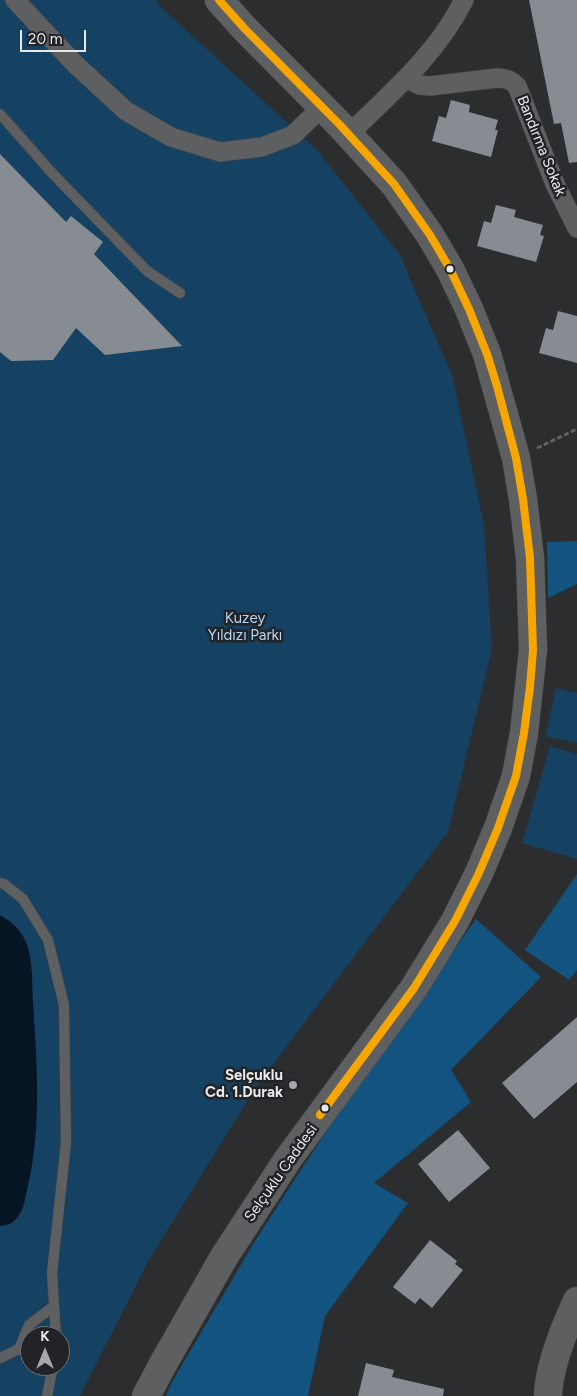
<!DOCTYPE html>
<meta charset="utf-8">
<style>
body{margin:0}
#map{position:relative;width:577px;height:1396px;overflow:hidden;background:#2b2d2f;font-family:Figtree,sans-serif}
canvas{display:block}
.north{position:absolute;left:20px;top:1326px;width:50px;height:50px;box-sizing:border-box;background:#212326;border:1px solid #707275;border-radius:50%;rotate:0deg;font-size:14px;font-weight:700;line-height:20px;text-align:center;color:#e7e9eb}
.north::after{content:'';display:block;margin:auto;width:18px;height:22px;background:#a5a7a9;clip-path:polygon(50% 0,100% 100%,50% 72%,0 100%)}
.scale{position:absolute;left:20px;top:30px;width:66px;height:22px;box-sizing:border-box;border:2px solid #e7e9eb;border-top:0;padding-left:6px;font-size:15px;line-height:18px;white-space:nowrap;color:#e7e9eb;-webkit-text-stroke:4px #212326;paint-order:stroke}
</style>
<div id="map">
<canvas width="577" height="1396"></canvas>
<div class="north">K</div>
<div class="scale">20 m</div>
</div>
<script>
const ctx = document.querySelector('canvas').getContext('2d');
ctx.lineJoin = 'round';
function paint(path, color) {
  ctx.fillStyle = color;
  ctx.fill(path, 'evenodd');
}
function trace(path, color, width, dash) {
  ctx.strokeStyle = color;
  ctx.lineWidth = width;
  ctx.lineCap = dash ? 'butt' : 'round';
  ctx.setLineDash(dash || []);
  ctx.stroke(path);
}
function write(font, color, halo, rows, align = 'center') {
  ctx.font = font + ' Figtree,sans-serif';
  ctx.lineWidth = 5;
  ctx.setLineDash([]);
  ctx.textBaseline = 'middle';
  ctx.strokeStyle = halo;
  ctx.fillStyle = color;
  for (const [text, x, y, turn = 0] of rows) {
    ctx.save();
    ctx.translate(x, y);
    ctx.rotate((+turn || 0) * Math.PI / 180);
    ctx.textAlign = isNaN(turn) ? turn : align;
    if (halo) ctx.strokeText(text, 0, 0);
    ctx.fillText(text, 0, 0);
    ctx.restore();
  }
}
const green = new Path2D(`
 M0 0H156L161 7 318 151 400 255 453 378 484 525 492 649 448 832 254 1090 149 1260 80 1396H0ZM30 1336H60V1366H30Z
 M556 688 577 693V743L545 736Z
 M550 746 577 754V859L522 843Z`);
const forest = new Path2D(`
 M577 541V584L548 598 547 542Z
 M577 874V970L569 980 525 950Z
 M476 919 541 977 451 1070 471 1102 374 1183 408 1203 325 1316 308 1396H166L172 1382 255 1241 340 1110Z`);
const water = new Path2D(`
 M0 915C11 921 21 930 26 942 33 959 32 984 33 1003 37 1065 42 1129 27 1190 25 1198 24 1208 19 1215 15 1222 8 1226 0 1226Z`);
const building = new Path2D(`
 M529 0H577V162L569 163 561 123 554 124Z
 M451 100 470 105 469 112 498 120 495 130H498L491 157 432 141 439 116 446 118Z
 M0 154 66 222 71 216 103 242 94 254 182 346 105 355 76 328 53 360 11 361 0 352Z
 M496 205 516 210 514 217 543 225 540 235 544 236 536 262 477 246 484 221 491 223Z
 M558 311 577 316V363L539 353 546 328 553 330Z
 M577 1017V1082L534 1119 502 1083Z
 M458 1130 490 1168 449 1202 418 1164Z
 M430 1240 457 1261 455 1264 463 1270 432 1308 420 1298 415 1304 393 1287Z
 M366 1363 394 1370 392 1377 444 1389 443 1396H358Z`);
const path = new Path2D(`
 M537 448 577 429`);
const lane = new Path2D(`
 M0 114 53 174 147 271 180 293
 M0 883 4 884 23 899 48 940 64 1005 66 1143 52 1273 56 1336
 M0 1358 19 1349 29 1325 54 1306
 M47 1396 53 1366`);
const street = new Path2D(`
 M15 0 75 64 126 111 171 137 220 152 262 147 293 135 322 107
 M406 78 419 85 430 86 497 78C506 78 511 80 517 86L555 184 577 228
 M349 134C391 93 437 54 464 0`);
const secondary = new Path2D(`
 M146 1396 163 1364 224 1257 288 1159 414 988 455 921 479 873 498 828 516 776 524 733 533 650 530 558 523 499 516 458 487 354 469 309 450 269 430 235 394 184 340 125 245 29 219 0
 M548 1396C549 1365 564 1329 577 1301`);
const bus1 = new Path2D(`
 M219 0 245 29 340 125 394 184 430 235 450 269 469 309 487 354 497 386 516 458 523 499 530 558 533 650 530 687 524 733 516 776 498 828 479 873 455 921 414 988 320 1115`);
const markers = [
 [450,269,4.5,"#e7e9eb"],
 [293,1085,5,"#a5a7a9"],
 [325,1108,4.5,"#e7e9eb"]
];
const streetNames = [
 ["Bandırma Sokak",541,146,68],
 ["Selçuklu Caddesi",281,1173,-55]
];
const parkNames = [
 ["Kuzey",245,619],
 ["Yıldızı Parkı",245,636]
];
const poiNames = [
 ["Selçuklu",283,1076],
 ["Cd. 1.Durak",283,1093]
];
paint(green, '#154162');
paint(forest, '#135380');
paint(water, '#051524');
paint(building, '#868c92');
trace(lane, '#474849', 11);
trace(street, '#474849', 20);
trace(secondary, '#474849', 29);
trace(path, '#616263', 3, [5, 2.5]);
trace(lane, '#5e5f60', 10);
trace(street, '#5e5f60', 19);
trace(secondary, '#5e5f60', 28);
trace(bus1, '#f7a600', 8);
for (const [x, y, r, color] of markers) {
  const dot = new Path2D();
  dot.arc(x, y, r, 0, 2 * Math.PI);
  ctx.fillStyle = color;
  ctx.fill(dot);
  trace(dot, '#212326', 2);
}
write('15px', '#e7e9eb', '#212326', streetNames);
write('15px', '#b4d5f3', '#212326', parkNames);
write('bold 15px', '#e7e9eb', '#212326', poiNames, 'right');
</script>
